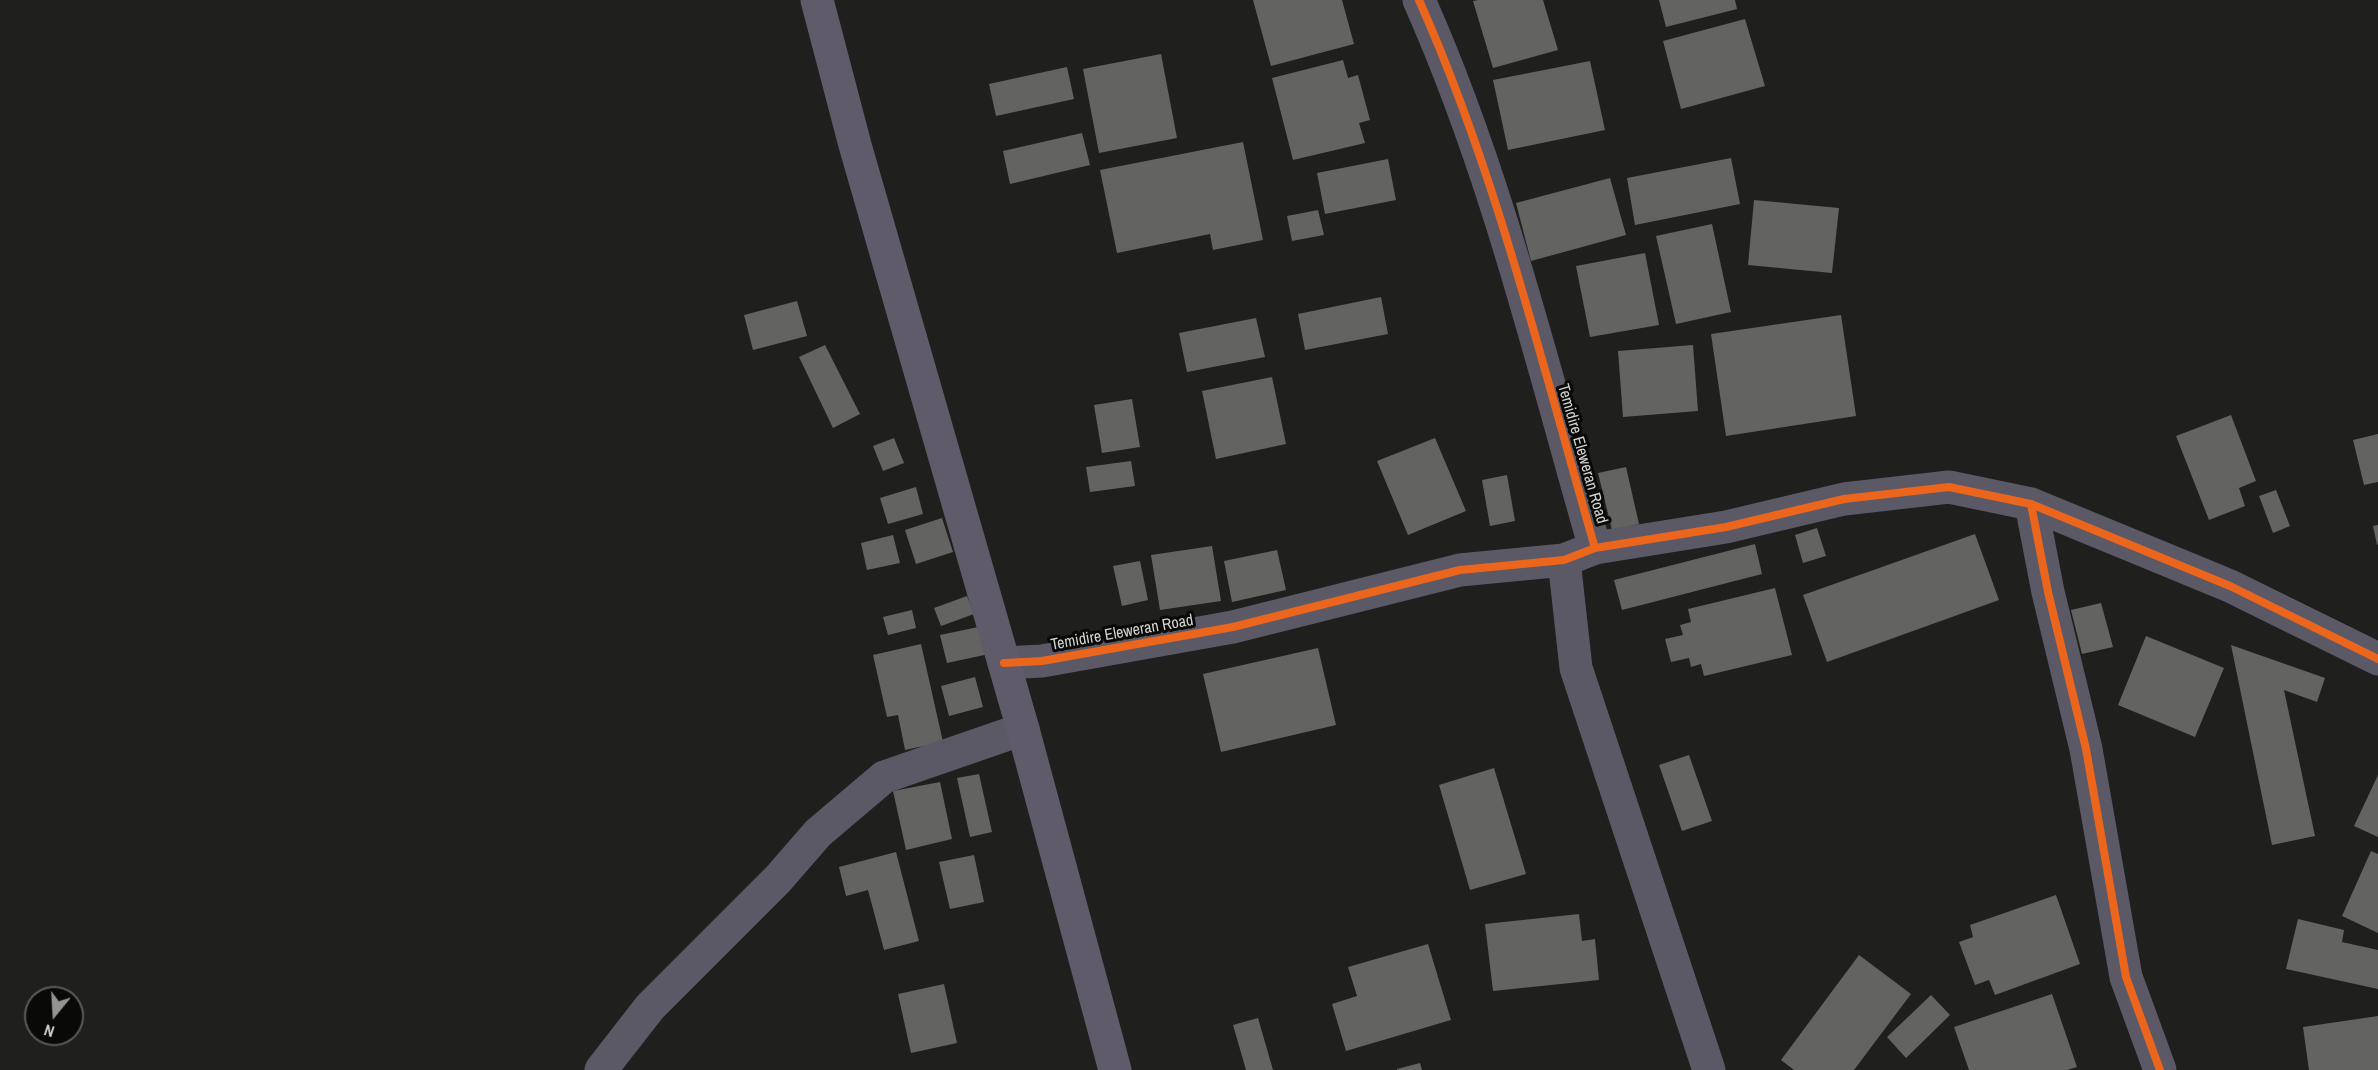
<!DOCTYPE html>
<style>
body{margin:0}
#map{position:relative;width:2378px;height:1070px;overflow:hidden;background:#1f1f1d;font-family:"Archivo Narrow",sans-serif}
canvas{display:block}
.north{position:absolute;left:24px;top:986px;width:60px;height:60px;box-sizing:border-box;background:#090a08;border:2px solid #5a5a58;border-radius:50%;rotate:198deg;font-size:16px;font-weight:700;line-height:24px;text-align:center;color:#d3d3d0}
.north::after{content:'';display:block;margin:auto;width:21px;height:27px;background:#949491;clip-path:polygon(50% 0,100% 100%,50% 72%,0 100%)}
</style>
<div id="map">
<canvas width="2378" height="1070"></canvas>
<div class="north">N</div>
</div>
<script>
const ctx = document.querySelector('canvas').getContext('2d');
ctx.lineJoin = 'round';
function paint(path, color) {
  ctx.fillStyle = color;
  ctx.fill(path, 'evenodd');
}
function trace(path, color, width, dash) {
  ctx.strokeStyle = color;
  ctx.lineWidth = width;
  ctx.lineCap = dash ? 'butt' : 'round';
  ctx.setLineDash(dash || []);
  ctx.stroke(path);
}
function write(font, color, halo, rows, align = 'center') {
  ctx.font = font + ' "Archivo Narrow",sans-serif';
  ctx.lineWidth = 6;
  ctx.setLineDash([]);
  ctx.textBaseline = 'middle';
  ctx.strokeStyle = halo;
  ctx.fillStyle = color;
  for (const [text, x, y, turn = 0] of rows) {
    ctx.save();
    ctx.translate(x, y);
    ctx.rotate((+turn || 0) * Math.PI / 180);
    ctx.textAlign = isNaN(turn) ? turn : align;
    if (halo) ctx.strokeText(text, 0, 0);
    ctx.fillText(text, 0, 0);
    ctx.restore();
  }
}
const building = new Path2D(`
 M1253 0H1342L1354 44 1271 66Z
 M1478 0H1543L1558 50 1493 68 1473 1Z
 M1659 0H1735L1737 9 1666 27Z
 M1745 19 1765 86 1681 109 1663 41Z
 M1161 54 1177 138 1099 153 1083 69Z
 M1343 60 1348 78 1358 75 1370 120 1359 123 1365 143 1293 160 1272 78Z
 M1590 61 1605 130 1508 150 1493 80Z
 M1067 67 1074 99 996 116 989 84Z
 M1082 133 1090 165 1010 184 1003 151Z
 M1243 142 1263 240 1213 250 1210 234 1117 253 1100 170Z
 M1731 158 1740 204 1635 225 1627 178Z
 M1388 159 1396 200 1325 214 1317 173Z
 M1610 178 1626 235 1531 261 1516 203Z
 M1754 200 1839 208 1832 273 1748 265Z
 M1318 210 1324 235 1292 241 1287 216Z
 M1712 224 1731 312 1676 324 1656 236Z
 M1645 253 1659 325 1590 337 1576 266Z
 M1381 297 1388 334 1305 350 1298 314Z
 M797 301 807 336 753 350 744 315Z
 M1841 315 1856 416 1726 436 1711 334Z
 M1256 318 1265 357 1187 372 1179 333Z
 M825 345 860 414 833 428 799 357Z
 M1693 345 1698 411 1623 417 1618 351Z
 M1272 377 1286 444 1216 459 1202 391Z
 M1132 399 1140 447 1102 453 1094 405Z
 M2231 415 2256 481 2239 488 2245 506 2209 520 2176 436Z
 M2378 434V482L2364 485 2353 440Z
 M894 438 904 463 883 471 873 446Z
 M1435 438 1466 511 1408 535 1377 461Z
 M1131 461 1135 486 1090 492 1086 467Z
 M1626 467 1639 524 1612 530 1598 473Z
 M1507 475 1515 521 1490 526 1482 480Z
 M916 487 923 514 888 524 880 498Z
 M2276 490 2290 526 2273 533 2259 496Z
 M942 518 953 552 916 564 905 530Z
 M2378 525V544L2377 545 2373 526Z
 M1817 528 1826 556 1803 563 1795 535Z
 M1975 534 1999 600 1827 662 1803 595Z
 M893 535 900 563 867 570 861 543Z
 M1755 544 1762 574 1622 610 1614 580Z
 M1212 546 1221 601 1160 610 1151 555Z
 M1277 550 1286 590 1232 602 1224 561Z
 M1140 561 1148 600 1122 606 1113 566Z
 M1775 588 1792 655 1704 676 1701 664 1691 667 1689 658 1671 662 1665 639 1683 635 1680 625 1691 622 1688 609Z
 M967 596 974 614 941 626 934 608Z
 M2101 603 2113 647 2082 654 2071 610Z
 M912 610 916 628 888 635 883 617Z
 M983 626 989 654 947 663 940 635Z
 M2146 636 2224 668 2195 737 2118 705Z
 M921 644 943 742 905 750 898 715 887 717 873 655Z
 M2231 645 2325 678 2317 702 2284 690 2315 836 2272 845Z
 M1318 648 1336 725 1221 752 1203 674Z
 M975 677 983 707 949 716 941 686Z
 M1689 755 1712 821 1682 831 1659 765Z
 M1494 768 1526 874 1470 890 1439 785Z
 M979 774 992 832 970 837 957 778Z
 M2378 775V837L2354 826Z
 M940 782 952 839 906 850 893 791Z
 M2371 851 2378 854V933L2342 916Z
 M896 852 919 941 884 950 868 890 846 896 839 867Z
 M974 855 984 902 950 909 939 862Z
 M2056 895 2080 964 1995 995 1989 980 1975 985 1959 942 1973 937 1970 925Z
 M1579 914 1582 941 1595 939 1599 980 1493 991 1485 924Z
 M2298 919 2344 930 2342 942 2378 950V989L2286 969Z
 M1428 944 1451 1020 1346 1051 1332 1004 1357 996 1348 967Z
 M1859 955 1911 994 1854 1070H1794L1781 1060Z
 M944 984 957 1043 911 1053 898 994Z
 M2052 994 2077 1067 2067 1070H1969L1954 1027Z
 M1931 995 1950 1015 1906 1058 1887 1037Z
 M2378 1016V1070H2309L2303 1027Z
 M1258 1018 1273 1070H1246L1233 1025Z
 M1420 1063 1422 1070H1397V1069Z`);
const minor = new Path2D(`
 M2031 504 2048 592 2086 749 2126 977 2160 1070
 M1595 548 1726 527 1844 499 1949 487 2031 504 2230 586 2378 659
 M1564 560 1576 668 1709 1070
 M1004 663 1042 661 1233 627 1460 570 1564 560 1595 548C1542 364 1497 175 1419 0
 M601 1070 650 1007 778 879 818 833 884 777 1023 729`);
const secondary = new Path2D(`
 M817 0 855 145 1023 729 1115 1070`);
const cycleway = new Path2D(`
 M2031 504 2048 592 2086 749 2126 977 2160 1070
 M1595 548 1726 527 1844 499 1949 487 2031 504 2230 586 2378 659
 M1004 663 1042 661 1233 627 1460 570 1564 560 1595 548C1542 364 1497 175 1419 0`);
const streetNames = [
 ["Temidire Eleweran Road",1582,454,74],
 ["Temidire Eleweran Road",1122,633,-10]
];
paint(building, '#636361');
trace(minor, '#5c5967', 33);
trace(secondary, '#5f5b6a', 33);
trace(cycleway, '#eb651d', 8);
write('16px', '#d3d3d0', '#090a08', streetNames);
</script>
